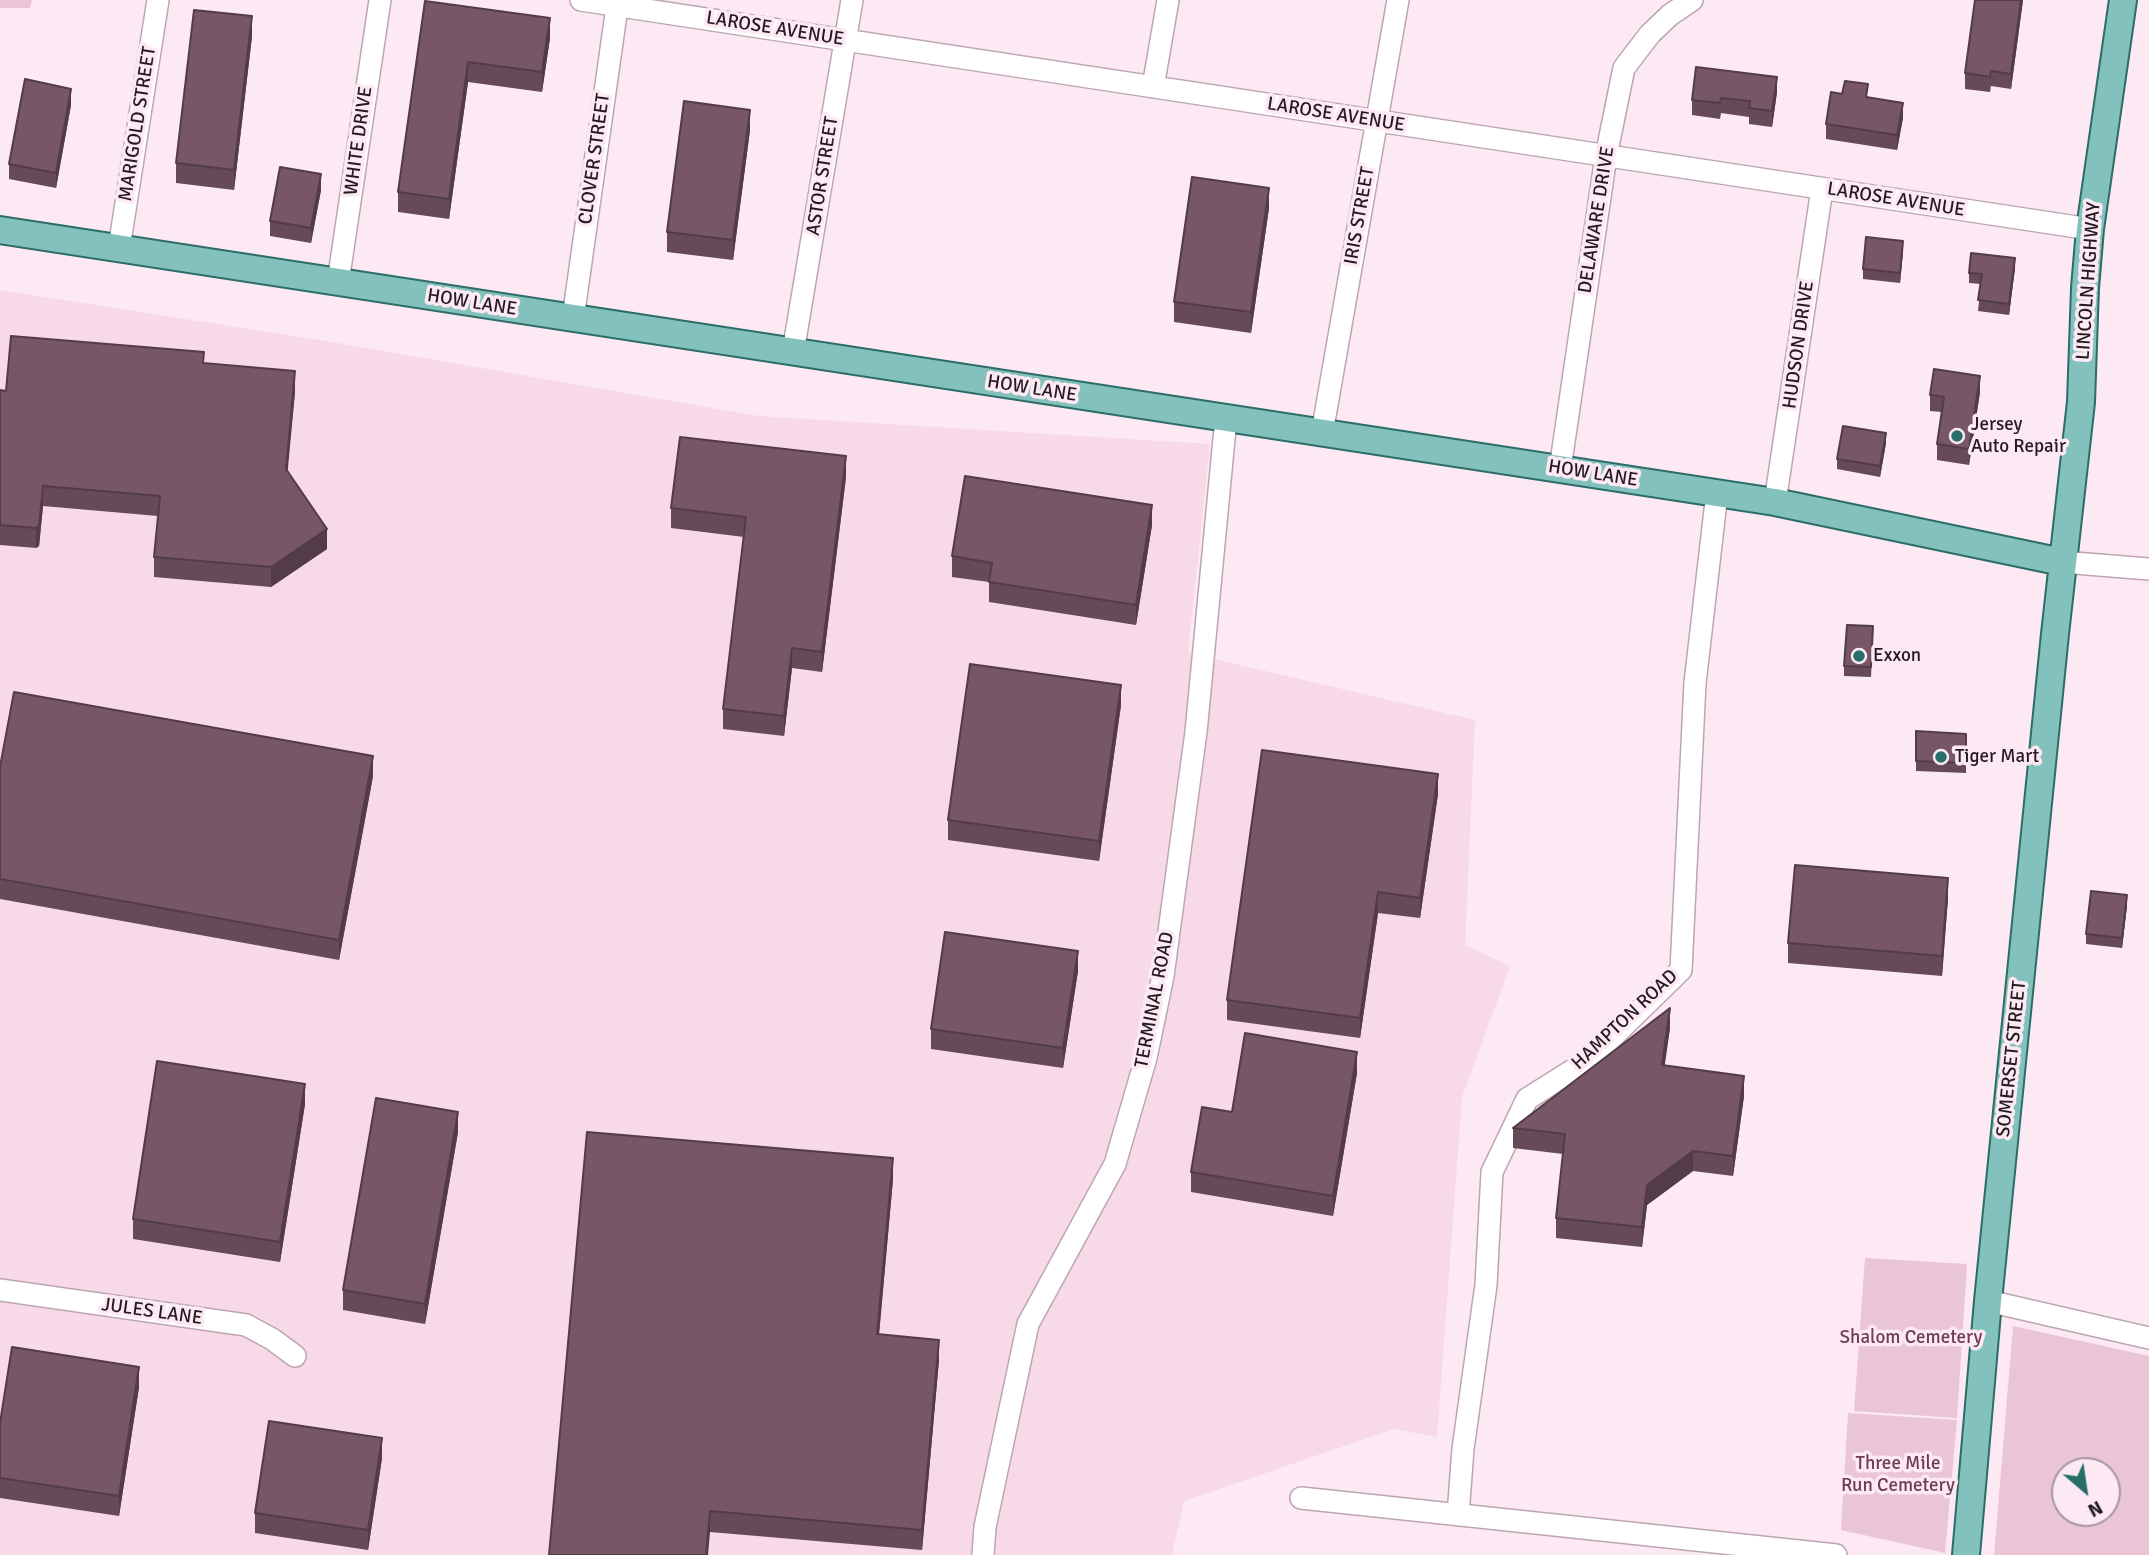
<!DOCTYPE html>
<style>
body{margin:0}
#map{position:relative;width:2149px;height:1555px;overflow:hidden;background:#fce9f3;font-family:Signika,sans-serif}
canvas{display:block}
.north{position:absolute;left:2051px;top:1457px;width:70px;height:70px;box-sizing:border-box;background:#fce9f3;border:2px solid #a5979e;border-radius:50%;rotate:151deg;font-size:19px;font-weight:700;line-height:28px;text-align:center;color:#231b1f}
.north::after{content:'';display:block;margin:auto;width:24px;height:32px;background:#277069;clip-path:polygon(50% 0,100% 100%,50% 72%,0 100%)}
</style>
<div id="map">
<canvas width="2149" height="1555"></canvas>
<div class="north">N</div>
</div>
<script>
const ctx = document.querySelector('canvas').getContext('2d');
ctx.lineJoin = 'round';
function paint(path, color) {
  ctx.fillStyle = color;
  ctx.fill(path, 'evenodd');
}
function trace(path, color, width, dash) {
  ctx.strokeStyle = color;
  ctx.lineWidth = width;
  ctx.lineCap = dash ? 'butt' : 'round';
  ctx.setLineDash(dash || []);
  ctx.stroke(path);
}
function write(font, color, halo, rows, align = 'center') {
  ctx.font = font + ' Signika,sans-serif';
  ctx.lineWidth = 7;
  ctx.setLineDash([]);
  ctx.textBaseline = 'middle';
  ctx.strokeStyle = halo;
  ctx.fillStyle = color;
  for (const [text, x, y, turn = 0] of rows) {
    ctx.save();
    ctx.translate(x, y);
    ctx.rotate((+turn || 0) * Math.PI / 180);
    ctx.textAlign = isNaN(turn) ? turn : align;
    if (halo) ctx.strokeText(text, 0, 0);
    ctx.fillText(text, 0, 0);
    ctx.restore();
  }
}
const built = new Path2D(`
 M0 290 326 341 758 416 1210 444 1188 653 1475 720 1465 945 1510 966 1462 1097 1437 1437 1394 1429 1184 1501 1172 1555H0Z`);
const green = new Path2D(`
 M0 0H32L30 8H0Z
 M1865 1258 1967 1264 1957 1418 1854 1411Z
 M2013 1326 2149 1356V1555H1994ZM2065 1471H2107V1513H2065Z
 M1848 1413 1957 1420 1945 1553 1841 1530Z`);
const minor = new Path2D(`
 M581 0 2090 229
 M1153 87 1168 0
 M119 248 158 0
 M338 282 380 0
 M573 318 618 0
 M793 352 852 0
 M1322 433 1398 0
 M1560 469 1606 156 1624 68 1650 34 1670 15 1692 0
 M1775 502 1822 189
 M2062 562 2149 569
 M0 1290 246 1325 272 1339 295 1356
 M1988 1301 2149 1338
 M1301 1498 1836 1555
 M1458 1515 1463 1449 1486 1285 1492 1172 1527 1099 1589 1060 1681 970 1695 683 1717 493
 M983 1555 985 1527 1028 1324 1115 1164 1146 1058 1163 976 1196 732 1226 418`);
const major = new Path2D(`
 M0 230 1775 502 2062 562
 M1966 1555 1988 1301 2055 634 2081 402 2085 288 2090 229 2123 0`);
const wall = new Path2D(`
 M2023 0 2011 89 1991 86 1990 92 1965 89V73Z
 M425 1 550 38 542 92 468 82 449 219 398 212V192Z
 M252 36 234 190 176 183V163Z
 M1777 92 1772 127 1749 124V117L1721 113 1720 119 1692 115V100Z
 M1868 97 1903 118 1897 150 1826 139V124Z
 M71 105 56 188 9 179V164Z
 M750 130 733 260 667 252V232Z
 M321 190 311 243 270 236V221Z
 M1269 208 1251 333 1174 322V302Z
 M1903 251 1900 283 1863 279V269Z
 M2015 268 2009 315 1978 311 1981 284 1969 283V273Z
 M204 363 295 392 287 471 327 549 271 587 154 577V557L158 516 43 506 39 546 36 548 0 545V390L6 391Z
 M1980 392 1969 465 1937 460V444L1942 412 1930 411V395Z
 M1886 443 1880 477 1837 469V459Z
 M846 477 822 672 792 668 784 736 723 729V709L744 537 671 528V508Z
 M1152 525 1136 625 989 602V582L952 577V556Z
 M1873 637 1871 677 1844 676V666Z
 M1121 705 1099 861 948 840V820Z
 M1916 731 1966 734V773L1916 771Z
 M0 767 373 776 339 960 0 899Z
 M1438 794 1420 918 1378 913 1360 1038 1227 1020V1000Z
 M1948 898 1942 976 1788 963V943Z
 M2127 906 2122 948 2086 944V934Z
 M1078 971 1063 1068 931 1049V1029Z
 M1670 1028 1664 1065 1744 1096 1733 1176 1693 1171 1647 1205 1642 1247 1556 1238V1218L1563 1154 1513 1148V1128Z
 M1357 1073 1333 1216 1191 1192V1172L1232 1112Z
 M305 1104 280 1262 133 1239V1219Z
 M458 1132 425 1324 343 1310V1290Z
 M893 1179 879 1335 939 1360 922 1550 710 1532 549 1555Z
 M139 1387 119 1516 0 1498V1423Z
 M382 1458 368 1550 255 1533V1513Z`);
const shadedWall = new Path2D(`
 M2021 0H2023L2011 89V74Z
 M252 16V36L234 190V170Z
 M550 18V38L542 92V72Z
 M468 62V82L449 219V199Z
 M1777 77V92L1772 127V111Z
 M71 89V105L56 188V173Z
 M1903 103V118L1897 150V135Z
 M750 110V130L733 260V240Z
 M321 174V190L311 243V228Z
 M1269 188V208L1251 333V312Z
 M1903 241V251L1900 283V273Z
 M2015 258V268L2009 315V304Z
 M295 371V392L286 489V469Z
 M1980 376V392L1969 465V449Z
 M1886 433V443L1880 477V466Z
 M846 456V477L822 672V652Z
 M43 486V506L39 546 36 548V528Z
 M1152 505V525L1136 625V605Z
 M327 529V549L271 587V567Z
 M792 648V668L784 736V716Z
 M1121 685V705L1099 861V841Z
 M373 756V776L339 960V940Z
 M1438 774V794L1420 918V898Z
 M1948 878V898L1942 976V956Z
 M1378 892V913L1360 1038V1018Z
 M2127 895V906L2122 948V938Z
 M1078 951V971L1063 1068V1048Z
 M1670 1008V1028L1662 1085V1065Z
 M1357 1052V1073L1333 1216V1196Z
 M1744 1076V1096L1733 1176V1156Z
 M305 1084V1104L280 1262V1242Z
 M458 1112V1132L425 1324V1304Z
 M1693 1151V1171L1647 1205 1642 1247V1227L1647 1185Z
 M893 1158V1179L877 1355V1334Z
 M939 1340V1360L922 1550V1530Z
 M139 1367V1387L119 1516V1496Z
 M382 1438V1458L368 1550V1530Z
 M710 1511V1532L708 1555H706Z`);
const building = new Path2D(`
 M1975 0H2021L2011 74 1991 71 1990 77 1965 73Z
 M425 1 550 18 542 72 468 62 449 199 398 192Z
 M194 10 252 16 234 170 176 163Z
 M1696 67 1777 77 1772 111 1749 108 1750 101 1721 98 1720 103 1692 100Z
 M25 79 71 89 56 173 9 164Z
 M1845 81 1868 84 1866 97 1903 103 1897 135 1826 124 1831 92 1842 94Z
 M684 101 750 110 733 240 667 232Z
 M280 167 321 174 311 228 270 221Z
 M1192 177 1269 188 1251 312 1174 302Z
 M1866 237 1903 241 1900 273 1863 269Z
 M1971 253 2015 258 2009 304 1978 300 1982 274 1969 273Z
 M11 336 204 352 203 363 295 371 286 469 327 529 271 567 154 557 160 496 43 486 39 526 36 528 0 525V390L6 391Z
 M1934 369 1980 376 1969 449 1937 444 1944 397 1930 395Z
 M1843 426 1886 433 1880 466 1837 459Z
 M680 437 846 456 822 652 792 648 784 716 723 709 746 517 671 508Z
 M965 476 1152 505 1136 605 989 582 992 563 952 556Z
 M1847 625 1873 626 1871 667 1844 666Z
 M970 664 1121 685 1099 841 948 820Z
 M14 692 373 756 339 940 0 879V767Z
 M1916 731 1966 734V763L1916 761Z
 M1262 750 1438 774 1420 898 1378 892 1360 1018 1227 1000Z
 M1795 865 1948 878 1942 956 1788 943Z
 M2091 891 2127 895 2122 938 2086 934Z
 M945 932 1078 951 1063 1048 931 1029Z
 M1670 1008 1662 1065 1744 1076 1733 1156 1693 1151 1647 1185 1642 1227 1556 1218 1565 1134 1513 1128Z
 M1245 1033 1357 1052 1333 1196 1191 1172 1202 1107 1232 1112Z
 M157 1061 305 1084 280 1242 133 1219Z
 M376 1098 458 1112 425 1304 343 1290Z
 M587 1132 893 1158 877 1334 939 1340 922 1530 710 1511 706 1555H549Z
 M12 1347 139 1367 119 1496 0 1478V1423Z
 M269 1421 382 1438 368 1530 255 1513Z`);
const markers = [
 [1957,436,7,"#277069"],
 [1859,656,7,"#277069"],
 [1941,757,7,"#277069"]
];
const streetNames = [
 ["LAROSE AVENUE",775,29,9],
 ["LAROSE AVENUE",1336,115,9],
 ["MARIGOLD STREET",138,124,-81],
 ["WHITE DRIVE",359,141,-82],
 ["CLOVER STREET",595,159,-82],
 ["ASTOR STREET",823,176,-81],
 ["LAROSE AVENUE",1896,200,9],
 ["IRIS STREET",1360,216,-80],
 ["DELAWARE DRIVE",1597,220,-81],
 ["LINCOLN HIGHWAY",2089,281,-86],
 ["HOW LANE",472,303,9],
 ["HUDSON DRIVE",1799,345,-82],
 ["HOW LANE",1032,389,9],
 ["HOW LANE",1593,474,9],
 ["TERMINAL ROAD",1155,1000,-79],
 ["HAMPTON ROAD",1625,1020,-43],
 ["SOMERSET STREET",2012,1059,-84],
 ["JULES LANE",152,1312,8]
];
const poiNames = [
 ["Jersey",1971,425],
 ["Auto Repair",1971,447],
 ["Exxon",1873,656],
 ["Tiger Mart",1955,757]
];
const parkNames = [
 ["Shalom Cemetery",1911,1338],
 ["Three Mile",1898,1464],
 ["Run Cemetery",1898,1486]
];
paint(built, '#f7d9e8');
paint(green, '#eac4d7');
trace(minor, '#bca6b1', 24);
trace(major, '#2c6d68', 30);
trace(minor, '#fff', 21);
trace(major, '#83c2bc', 26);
paint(wall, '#664a59');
paint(shadedWall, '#533c48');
paint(building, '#775667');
trace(building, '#533c48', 2);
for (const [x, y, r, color] of markers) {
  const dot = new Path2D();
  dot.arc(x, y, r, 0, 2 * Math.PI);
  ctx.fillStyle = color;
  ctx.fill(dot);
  trace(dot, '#fce9f3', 2.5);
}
write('19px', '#231b1f', '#fce9f3', streetNames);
write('19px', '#231b1f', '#fce9f3', poiNames, 'left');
write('19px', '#6f3c58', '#fce9f3', parkNames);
</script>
